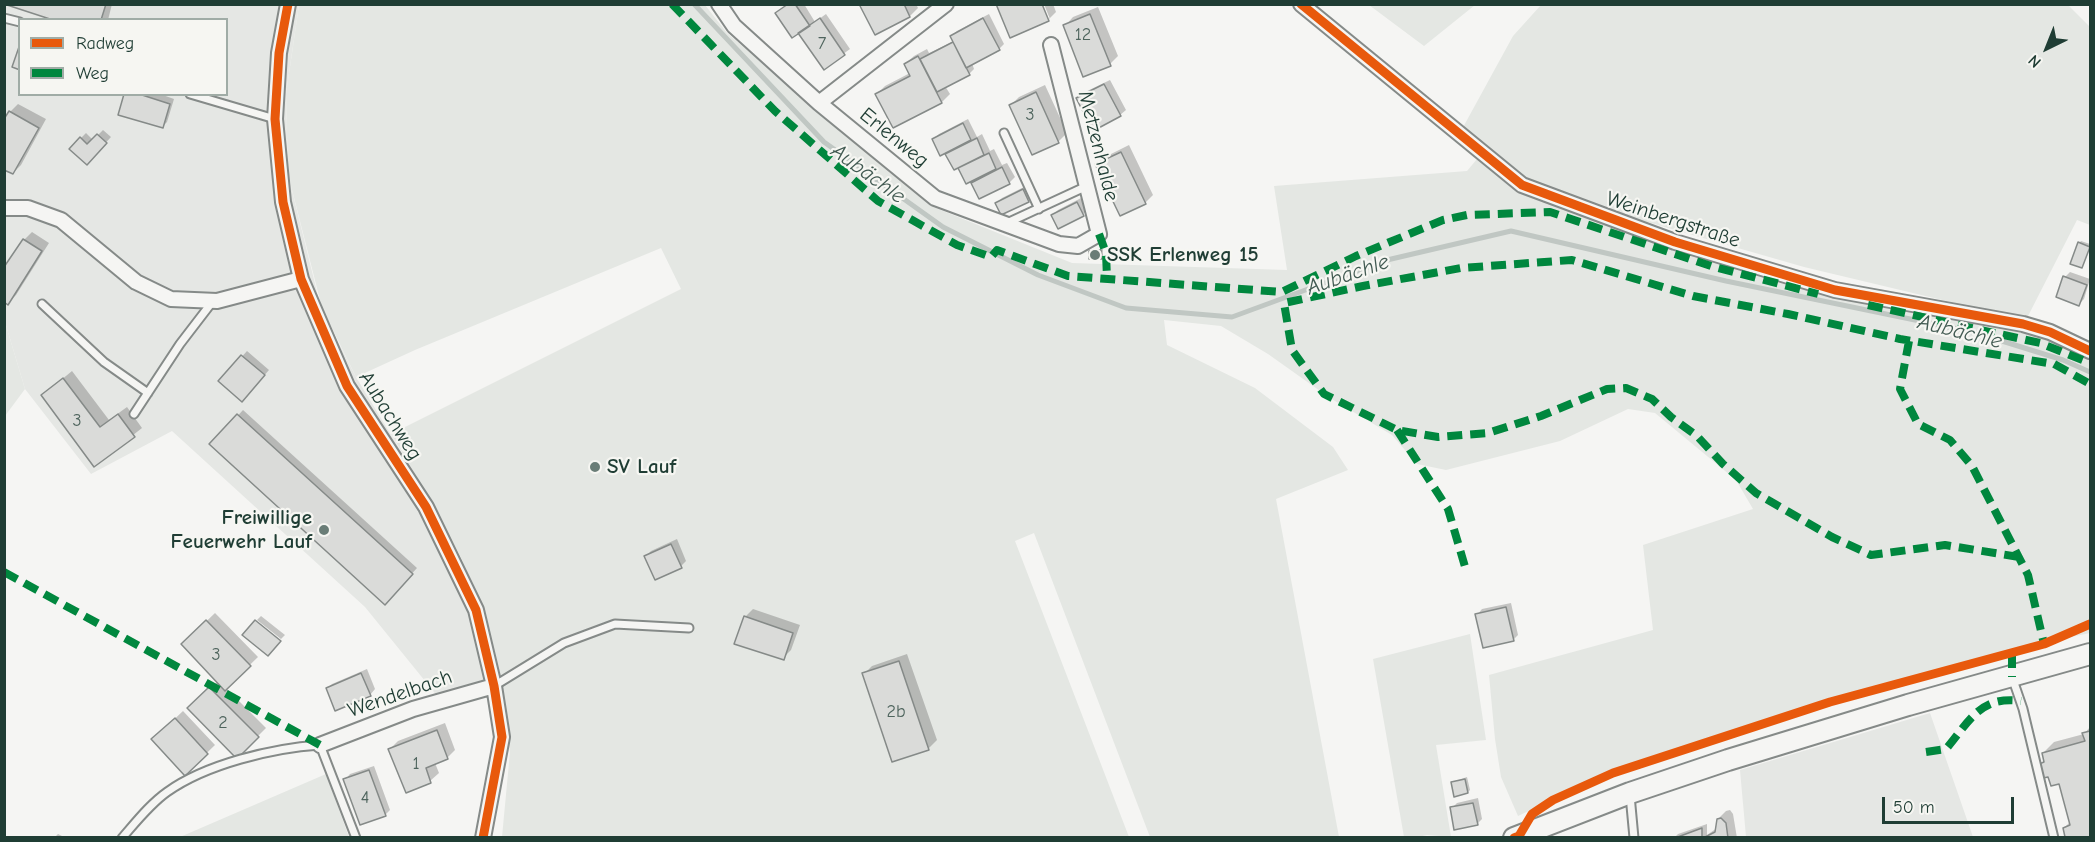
<!DOCTYPE html>
<meta charset="utf-8">
<style>
body{margin:0}
#map{position:relative;width:2095px;height:842px;overflow:hidden;background:#f5f5f3;font-family:"Comic Neue",sans-serif}
canvas{display:block}
.frame{position:absolute;inset:0;border:6px solid #1f3d34;pointer-events:none}
.legend{position:absolute;left:18px;top:18px;width:210px;height:78px;box-sizing:border-box;background:#f6f6f2;border:2px solid #a0aca6;margin:0;padding:8px 10px;list-style:none;font-size:18px;color:#1f3d34}
.legend li{display:flex;align-items:center;gap:12px;height:30px}
.legend b{width:30px;border:2px solid #a0aca6}
.north{position:absolute;left:2017px;top:18px;width:60px;height:60px;-webkit-text-stroke:4px #f6f6f2;paint-order:stroke;rotate:223deg;font-size:16px;font-weight:700;line-height:24px;text-align:center;color:#1f3d34}
.north::after{content:'';display:block;margin:auto;width:21px;height:27px;background:#1f3d34;clip-path:polygon(50% 0,100% 100%,50% 72%,0 100%)}
.scale{position:absolute;left:1882px;top:797px;width:132px;height:27px;box-sizing:border-box;border:3px solid #1f3d34;border-top:0;padding-left:8px;font-size:18px;line-height:21px;white-space:nowrap;color:#1f3d34;-webkit-text-stroke:4px #f6f6f2;paint-order:stroke}
</style>
<div id="map">
<canvas width="2095" height="842"></canvas>
<div class="frame"></div>
<ul class="legend">
<li><b style="height:8px;background:#e8590c"></b>Radweg</li>
<li><b style="height:8px;background:#00873e"></b>Weg</li>
</ul>
<div class="north">N</div>
<div class="scale">50 m</div>
</div>
<script>
const ctx = document.querySelector('canvas').getContext('2d');
ctx.lineJoin = 'round';
function paint(path, color) {
  ctx.fillStyle = color;
  ctx.fill(path, 'evenodd');
}
function trace(path, color, width, dash) {
  ctx.strokeStyle = color;
  ctx.lineWidth = width;
  ctx.lineCap = dash ? 'butt' : 'round';
  ctx.setLineDash(dash || []);
  ctx.stroke(path);
}
function write(font, color, halo, rows, align = 'center') {
  ctx.font = font + ' "Comic Neue",sans-serif';
  ctx.lineWidth = 4.5;
  ctx.setLineDash([]);
  ctx.textBaseline = 'middle';
  ctx.strokeStyle = halo;
  ctx.fillStyle = color;
  for (const [text, x, y, turn = 0] of rows) {
    ctx.save();
    ctx.translate(x, y);
    ctx.rotate((+turn || 0) * Math.PI / 180);
    ctx.textAlign = isNaN(turn) ? turn : align;
    if (halo) ctx.strokeText(text, 0, 0);
    ctx.fillText(text, 0, 0);
    ctx.restore();
  }
}
const built = new Path2D(`
 M4 5H299L286 94 288 174 321 308 356 377 436 509 461 558 484 614 500 686 438 697 365 607 172 431 91 474 25 389 5 322ZM20 20H226V94H20Z
 M1930 713 1973 837H1746L1740 770Z`);
const green = new Path2D(`
 M2067 4 2090 27V225L2077 220 2026 320 1804 267 1623 215 1531 183 1504 166 1461 131 1513 36 1541 5Z
 M299 5H705L727 33 931 206 1072 263 1287 270 1274 186 1467 171 1477 159 1534 196 1620 228 1959 318 2022 331 2090 356V633L2033 645 1808 706 1616 770 1518 816 1501 777 1495 739 1489 675 1653 630 1643 545 1753 509 1736 480 1655 413 1628 409 1560 441 1446 470 1417 464 1392 435 1330 398 1268 354 1221 326 1164 320 1167 345 1255 388 1333 447 1348 470 1276 499 1339 837H1150L1034 533 1015 541 1129 837H502L510 752 500 686 484 614 461 558 436 509 391 434 681 289 661 248 415 350 356 377 322 308 288 174 286 94Z
 M1369 5V4L1475 5 1424 46Z
 M5 322 25 389 5 416H4Z
 M1470 634 1486 740 1436 745 1451 837 1427 835 1418 837H1404L1373 659Z
 M326 774 349 837H180Z`);
const shadow = new Path2D(`
 M8 4H112L108 20H58Z
 M788 4H804L815 22 826 14 850 49 824 68Z
 M861 4H916L918 8 910 16 876 33Z
 M1044 4H1053L1056 12 1048 20 1046 19H1050Z
 M1098 7 1118 56 1110 64 1065 26 1073 17Z
 M989 14 1004 44 999 49 972 63 974 69 969 74 945 86 950 94 942 102 893 126 877 94 885 86 910 73 905 64 914 56 927 49 929 53 954 41 952 36 957 31Z
 M1110 80 1126 110 1120 115 1078 98 1083 93Z
 M1045 85 1067 133 1059 141 1033 153 1011 105 1019 97Z
 M125 94H160L174 99 167 122 162 127Z
 M18 104 46 119 21 165 13 173 10 112Z
 M968 119 977 137 982 134 990 151 994 149 1002 165 1007 163 1015 177 1010 182 980 197 971 180 966 182 959 166 954 168 945 152 934 139 939 134Z
 M103 130 111 137 87 163 71 148 86 133 93 140Z
 M1129 145 1153 195 1145 203 1097 165 1105 157Z
 M1028 185 1033 195 1028 200 997 203 1002 198Z
 M1083 197 1089 209 1083 214 1059 227 1053 215 1058 210Z
 M32 232 49 243 16 295 8 303 4 270 24 240Z
 M2081 241 2090 244 2082 267 2079 243Z
 M1093 249H1103V255L1101 258 1091 251Z
 M2070 272 2090 279 2084 299 2079 304 2065 277Z
 M247 351 269 370 247 395 220 381Z
 M72 371 109 420 127 407 142 428 95 465 43 395Z
 M243 410 417 568 385 603 212 444Z
 M677 539 686 561 681 566 646 556 651 551Z
 M1511 603 1518 635 1513 640 1477 615 1482 609Z
 M753 609 800 625 791 650 783 658 745 617Z
 M215 613 258 657 226 688 266 728 237 757 190 708 218 681 183 644Z
 M261 616 285 635 281 639 257 620Z
 M907 654 937 740 929 748 893 760 864 674 872 666Z
 M367 669 375 689 370 695 327 689 332 684Z
 M183 711 215 745 185 774 161 732Z
 M445 723 455 750 447 758 435 763 439 773 430 781 406 791 390 749 398 741Z
 M2090 727V838H2063L2066 834 2064 828 2071 821 2060 782 2049 775 2041 764 2045 760 2043 753 2054 742 2084 734Z
 M374 766 390 810 385 815 345 780 350 774Z
 M1467 777 1470 790 1468 792 1452 782Z
 M1478 798 1482 819 1477 824 1452 808 1457 803Z
 M1730 810 1733 814 1737 838H1674L1678 834 1707 824V835L1717 828 1718 819 1726 811Z
 M58 834 66 838H54Z`);
const stream = new Path2D(`
 M694 4 824 142 943 227 1038 275 1126 308 1232 317 1387 260 1511 231 1726 281 1973 332 2063 360 2090 372`);
const building = new Path2D(`
 M4 4H106L101 20H53Z
 M788 4H795L810 26 792 38 775 13Z
 M859 4H904L910 17 875 35Z
 M996 4H1042L1049 21 1010 38Z
 M1090 14 1111 66 1083 77 1063 25Z
 M820 18 845 55 824 70 798 33Z
 M983 18 1000 50 966 68 950 36Z
 M953 42 970 75 937 92 920 59Z
 M20 44V70L12 67Z
 M918 56 942 103 893 128 875 94 910 76 904 64Z
 M1104 84 1121 116 1093 131 1076 98Z
 M1036 92 1059 143 1032 155 1009 105Z
 M124 94H139L170 104 163 128 118 115Z
 M9 111 39 128 13 174 4 170V119Z
 M963 123 971 140 940 156 932 139Z
 M97 134 107 143 87 165 69 149 80 137 87 144Z
 M977 138 984 155 954 170 945 154Z
 M1121 152 1146 204 1120 216 1095 164Z
 M989 153 996 169 966 184 958 168Z
 M1002 167 1010 184 979 199 971 183Z
 M1023 189 1029 202 1001 215 995 203Z
 M1077 202 1084 216 1058 229 1051 215Z
 M23 239 42 251 8 305 4 302V267Z
 M2078 242 2090 247 2082 268 2070 264Z
 M1101 250 1102 259H1089V251Z
 M2063 276 2087 285 2079 306 2056 297Z
 M241 355 265 375 242 402 218 381Z
 M63 378 100 427 118 414 135 437 94 467 41 395Z
 M237 414 413 574 385 605 209 444Z
 M671 544 682 568 655 580 644 556Z
 M1506 607 1514 641 1483 648 1475 614Z
 M744 616 793 633 784 660 734 644Z
 M206 620 251 666 225 691 181 644Z
 M255 620 281 641 268 656 242 635Z
 M899 661 929 750 892 762 862 673Z
 M361 673 371 696 335 711 326 688Z
 M209 687 259 737 237 759 187 708Z
 M175 718 208 754 185 776 151 739Z
 M437 730 448 759 426 768 431 783 406 793 388 749Z
 M2090 731V838H2063L2065 837 2063 828 2070 825 2059 784 2051 786 2048 777 2043 778 2039 764 2044 762 2042 753 2085 741 2082 733Z
 M369 770 386 816 360 825 343 779Z
 M1465 779 1468 793 1454 797 1451 782Z
 M1473 803 1478 825 1454 830 1450 807Z
 M1721 818 1726 823 1728 838H1703L1715 832 1717 819Z
 M1702 828V838H1675Z`);
const lane = new Path2D(`
 M4 18 20 22
 M190 94 275 119
 M1004 133 1039 209
 M1007 223 1087 186
 M42 304 104 362 148 393
 M134 414 180 344 213 301
 M2012 677 2023 709 2054 838
 M494 686 564 643 615 624 689 628
 M1630 795 1634 838
 M122 838C136 822 150 804 167 792 206 764 273 748 320 745L356 838`);
const street = new Path2D(`
 M288 4 279 53 275 119 283 202 301 279 347 386 426 507 476 610 494 686 502 737 483 838
 M719 4 734 26 819 103 935 198 1059 244 1078 246 1099 234 1051 45
 M1301 4 1522 185 1675 242 1835 290 2023 324 2050 332 2090 351
 M819 103 946 4
 M4 208H28L61 220 136 282 171 299 217 301 301 279
 M320 745 413 709 494 686`);
const secondary = new Path2D(`
 M1514 838 1630 793 1728 760 1908 705 2090 654`);
const quiet = new Path2D(`
 M672 4 775 111 878 201 957 245 991 257 997 250 1068 276 1282 292 1356 256 1443 220 1467 215 1550 212 1711 266 1818 294
 M1099 234 1106 253 1107 278
 M1868 305 2040 343 2090 363
 M1909 341 1900 389 1918 424 1950 440 1972 466 2028 575 2044 644
 M1397 430 1448 509 1466 570
 M2019 557 1945 545 1871 555 1832 537 1756 493 1723 464 1697 436 1671 417 1652 399 1626 388 1607 389 1541 416 1488 433 1438 437 1397 430 1324 394 1292 350 1284 303 1363 286 1461 268 1572 260 1693 296 1788 314 1900 339 2054 364 2090 384
 M4 572 320 745
 M2012 653V677
 M1926 752 1946 749C1969 722 1980 695 2021 701`);
const cycleway = new Path2D(`
 M288 4 279 53 275 119 283 202 301 279 347 386 426 507 476 610 494 686 502 737 483 838
 M1301 4 1522 185 1675 242 1835 290 2023 324 2050 332 2090 351
 M1514 838 1519 836 1532 814 1553 800 1613 773 1830 702 2044 644 2090 624`);
const markers = [
 [1095,255,6,"#6a7d77"],
 [595,467,6,"#6a7d77"],
 [324,530,6,"#6a7d77"]
];
const numberNames = [
 ["12",1083,35],
 ["7",822,44],
 ["3",1030,115],
 ["3",77,421],
 ["3",216,655],
 ["2b",896,712],
 ["2",223,723],
 ["1",416,764],
 ["4",365,798]
];
const streetNames = [
 ["Erlenweg",894,138,39],
 ["Metzenhalde",1098,146,76],
 ["Weinbergstraße",1673,220,18],
 ["Aubachweg",390,416,58],
 ["Wendelbach",400,694,-19]
];
const poiNames = [
 ["SSK Erlenweg 15",1107,255],
 ["SV Lauf",607,467],
 ["Freiwillige",312,518,"right"],
 ["Feuerwehr Lauf",312,542,"right"]
];
const waterNames = [
 ["Aubächle",868,174,36],
 ["Aubächle",1348,275,-19],
 ["Aubächle",1960,332,14]
];
paint(built, '#e5e7e4');
paint(green, '#e4e7e3');
paint(shadow, '#0003');
trace(stream, '#c0c7c3', 5);
paint(building, '#dadbd9');
trace(building, '#858a88', 1.5);
trace(lane, '#858a88', 11);
trace(street, '#858a88', 18);
trace(secondary, '#858a88', 24);
trace(lane, '#f5f5f3', 7);
trace(street, '#f5f5f3', 14);
trace(secondary, '#f5f5f3', 20);
trace(quiet, '#00873e', 8, [15, 8]);
trace(cycleway, '#e8590c', 9);
for (const [x, y, r, color] of markers) {
  const dot = new Path2D();
  dot.arc(x, y, r, 0, 2 * Math.PI);
  ctx.fillStyle = color;
  ctx.fill(dot);
  trace(dot, '#f6f6f2', 2);
}
write('18px', '#4e645d', null, numberNames);
write('21px', '#1f3d34', '#f6f6f2', streetNames);
write('bold 21px', '#1f3d34', '#f6f6f2', poiNames, 'left');
write('italic 22px', '#425a52', '#f6f6f2', waterNames);
</script>
